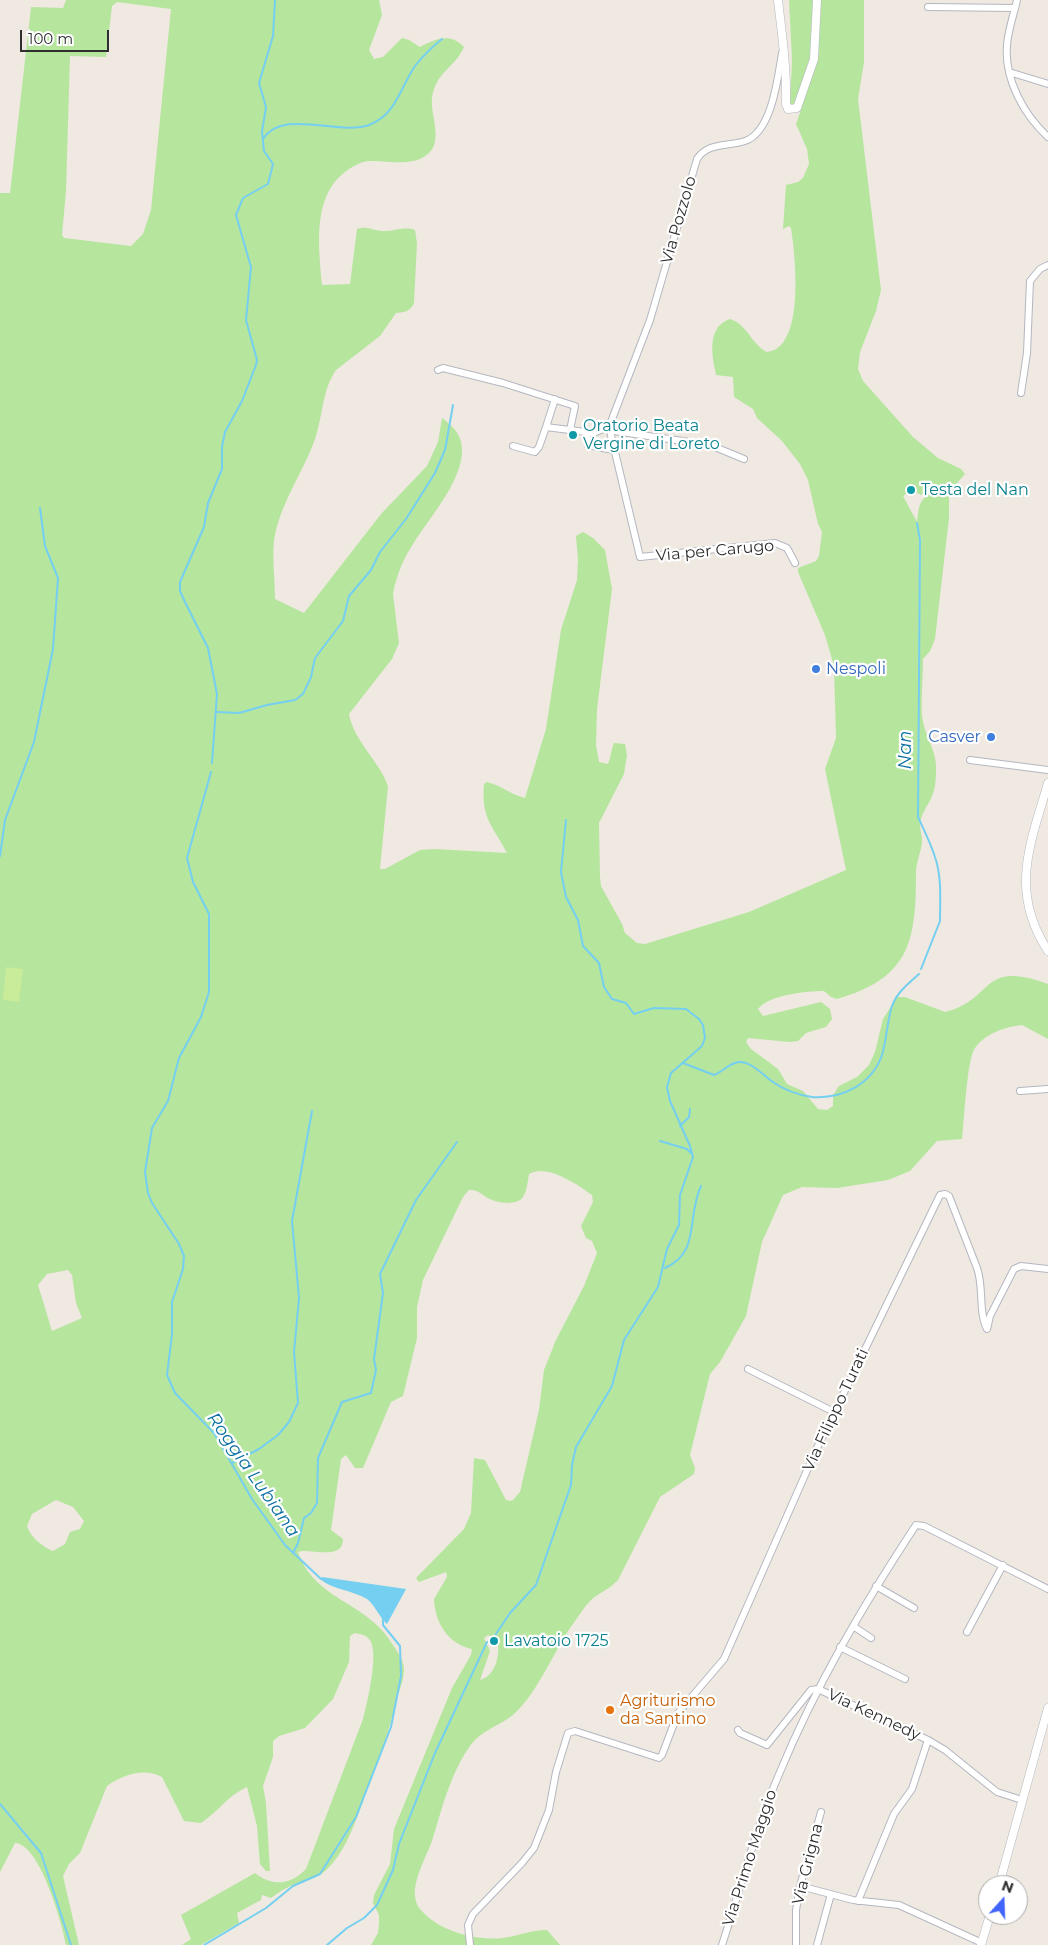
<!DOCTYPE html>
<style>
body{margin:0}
#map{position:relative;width:1048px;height:1945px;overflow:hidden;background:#efe9e1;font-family:Montserrat,sans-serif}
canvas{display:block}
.north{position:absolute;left:978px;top:1875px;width:50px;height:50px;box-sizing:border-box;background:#fff;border:1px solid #ababab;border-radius:50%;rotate:20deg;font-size:14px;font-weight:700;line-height:20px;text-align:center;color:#2e2e2e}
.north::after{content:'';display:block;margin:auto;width:18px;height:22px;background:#4264fb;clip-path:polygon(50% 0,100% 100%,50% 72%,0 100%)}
.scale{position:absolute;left:20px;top:30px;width:89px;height:22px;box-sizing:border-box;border:2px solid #2e2e2e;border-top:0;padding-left:6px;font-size:15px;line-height:18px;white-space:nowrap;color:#2e2e2e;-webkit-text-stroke:4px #fff;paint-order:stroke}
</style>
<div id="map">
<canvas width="1048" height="1945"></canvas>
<div class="north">N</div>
<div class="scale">100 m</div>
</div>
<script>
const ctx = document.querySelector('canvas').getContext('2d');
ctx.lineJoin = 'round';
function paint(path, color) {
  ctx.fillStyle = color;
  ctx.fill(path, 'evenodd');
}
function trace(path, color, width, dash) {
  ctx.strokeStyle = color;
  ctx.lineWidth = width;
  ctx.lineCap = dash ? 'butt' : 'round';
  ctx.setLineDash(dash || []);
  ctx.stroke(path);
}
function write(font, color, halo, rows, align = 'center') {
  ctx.font = font + ' Montserrat,sans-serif';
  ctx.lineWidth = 4.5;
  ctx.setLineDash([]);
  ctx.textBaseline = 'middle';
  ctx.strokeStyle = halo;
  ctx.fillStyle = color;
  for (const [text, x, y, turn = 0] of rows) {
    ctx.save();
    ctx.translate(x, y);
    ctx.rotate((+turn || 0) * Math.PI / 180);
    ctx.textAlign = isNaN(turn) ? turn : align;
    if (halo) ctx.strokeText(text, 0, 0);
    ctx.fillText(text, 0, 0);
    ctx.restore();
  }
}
const green = new Path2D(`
 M66 0H379L382 15 369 50 374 59 383 57 402 38 409 40 420 47C435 39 450 32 464 47 455 68 436 71 432 98 430 114 443 140 429 153 413 168 389 160 370 161 362 161 356 165 349 169 311 194 319 246 322 285L350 284 357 229C367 225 373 231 384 231 396 231 404 226 415 230L417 243 414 303C410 312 405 312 396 313L380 336 336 370C322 390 323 416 315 439 303 473 279 505 274 541 272 560 275 580 275 599L304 613 381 514 427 466 438 442 442 418C450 424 459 432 461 442 469 474 429 518 413 544 403 559 396 577 393 594L399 643 392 659 349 714C354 742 379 760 388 786L380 869H385L420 850 434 849 507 853C493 826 481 819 484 784L487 782C500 785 512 795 525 798L546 729 561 630 577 580 578 560 576 536 583 532 593 538 605 550 612 589 597 709 596 745 599 762 608 764C611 757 611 750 614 743L625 744 627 755 624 774 599 823 600 877 601 886 622 924 625 933 637 943 645 944 749 912 846 870 825 769 836 738 834 666 825 635 798 572V568L816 561 819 556 822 532 818 524 808 480 800 464 782 441 757 418 753 409 734 397 733 377 716 375C712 357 706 327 730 319 748 325 751 344 767 352 806 348 795 254 791 228L789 226 783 229 786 185 798 182 803 178 809 164 807 149 796 124 802 107 790 104 792 60 789 0H864V62L858 99 881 290 876 311 860 352 858 369 863 381 913 437 938 458 961 469 965 474 949 492V518L935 639 930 651 923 659C923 677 921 697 922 716 924 734 936 750 936 766 936 776 936 787 932 796 928 806 921 813 920 824 920 828 921 834 922 838 923 848 916 861 916 872 916 940 911 978 837 999L831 997 824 991C807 991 768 995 758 1009L763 1016 821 1002 830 1009 832 1019 826 1027 806 1033 798 1041 790 1042 748 1038 746 1042 751 1049 778 1069 787 1084 803 1091 818 1109 827 1110 833 1106V1095L839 1086 857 1077 869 1065 875 1052 883 1019 897 997H905L945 1012C996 999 979 959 1048 984V1039L1022 1025C1005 1027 986 1033 975 1048 967 1058 964 1123 962 1139L937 1141 910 1171 888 1180 837 1188 802 1187 783 1195 762 1242 746 1316 720 1362 710 1374 690 1455 695 1468 694 1474 660 1497 618 1580C610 1589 600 1592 591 1600 585 1606 580 1614 575 1621 555 1648 539 1691 515 1713 501 1726 482 1729 470 1746 450 1774 442 1809 432 1841 426 1857 414 1878 415 1895 415 1899 417 1906 420 1909 438 1931 475 1941 503 1938 518 1936 531 1930 547 1930L560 1945H371L378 1933 379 1924V1915L373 1903 374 1895 390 1864 394 1829 452 1688 471 1655 472 1649C449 1644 435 1624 434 1599L447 1577 446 1572 419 1582 416 1578 464 1529 471 1513 474 1458 485 1460 506 1500 512 1501 520 1492 539 1410 544 1370 556 1340 584 1286 597 1253 592 1241 586 1238 581 1226 593 1202 592 1195C578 1185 547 1163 529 1174 528 1180 527 1191 523 1197 517 1206 498 1203 490 1199 481 1195 479 1189 469 1190L463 1197 423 1280 417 1307V1338L403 1396 391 1402 363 1468H355L346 1455 341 1459 331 1530 343 1539C343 1562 308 1547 298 1552 314 1599 363 1601 389 1639 394 1647 404 1659 404 1669 404 1680 399 1691 396 1702 389 1732 379 1759 368 1788 358 1814 349 1846 330 1866 315 1883 304 1878 287 1888 281 1890 276 1895 271 1898L262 1895 261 1900 237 1913 239 1923 201 1945H182L191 1939 181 1915 255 1873C272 1887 291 1885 306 1869L363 1719C367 1704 380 1650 369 1639 366 1635 360 1634 355 1633L350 1636 349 1662 333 1699 305 1728 279 1736 273 1741V1757L263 1786 266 1803 270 1871H266L260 1864 257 1826 247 1787C228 1795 218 1812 201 1823L184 1821 162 1777C144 1767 122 1775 107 1786L80 1853 69 1864 63 1876 79 1945H66C62 1923 40 1844 15 1843L0 1872V193H10L31 7 63 8ZM117 2 171 9 151 210 143 234 131 246 64 238 62 235 66 191 70 56 106 57 112 6ZM929 490 931 492C918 501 919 508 917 522L903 496C909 491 915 491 921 495ZM68 1270 72 1275 76 1303 82 1318 52 1331 38 1285 47 1274ZM56 1500 73 1507 84 1521 80 1529 70 1532 65 1544 53 1551C43 1547 30 1537 27 1526L32 1514ZM488 1635 497 1640C501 1653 496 1676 480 1680L490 1651 484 1638Z`);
const pitch = new Path2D(`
 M6 967 23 969 19 1002 3 1000Z`);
const water = new Path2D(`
 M322 1577 406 1589 387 1624C379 1617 375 1605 367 1599 352 1590 333 1590 320 1579Z`);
const stream = new Path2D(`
 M263 139C283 108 338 136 369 125 396 115 400 88 415 66 423 56 432 47 442 39
 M917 523 920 540 918 817C924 830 931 844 935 857 942 877 940 901 940 921L921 969
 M217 712 239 713 267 705 295 700 303 694 311 677 315 658 343 621 349 596 371 570 380 552 406 519 435 473 445 450 453 405
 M212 763 217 694 208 648 185 602 180 591V582L204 527 208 503 222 469V447L225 432 242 401 256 365 257 360 246 320 251 267 236 215 243 198 268 184 273 164 264 151 262 132 266 107 259 83 273 36 275 0
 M211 772 187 858 193 882 209 914V992L201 1017 179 1058 168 1101 152 1128 145 1172 148 1193 152 1203 179 1244 184 1256 183 1269 172 1302V1334L167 1375 175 1393 214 1433 252 1499 285 1545 321 1579
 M0 856 5 820 34 742 53 649 58 578 45 546 40 508
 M683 1063 714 1075C723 1072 731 1061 741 1062 753 1063 764 1076 773 1082 784 1090 799 1095 812 1097 843 1099 872 1084 882 1055 887 1039 887 1021 892 1006 897 992 909 983 919 974
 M680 1126 689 1117 690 1109
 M660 1141 687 1149 692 1154
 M665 1268C701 1252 686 1218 701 1186
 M232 1463 259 1449 278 1435 289 1422 298 1403 294 1352 299 1298 292 1221 312 1111
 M293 1553 298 1543 304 1518 311 1513 317 1503 318 1458 342 1402 371 1393 376 1370 374 1359 383 1293 380 1274 416 1200 457 1142
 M494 1637 510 1613 536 1585 571 1485 572 1465 576 1447 612 1386 624 1340 658 1287 667 1249 679 1225 680 1195 693 1157 690 1146 670 1101 667 1087 671 1073 702 1046 705 1038 703 1025 699 1019 686 1009 654 1008 634 1014 626 1003 612 999 604 987 599 963 583 946 578 920 566 897 561 872 566 820
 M0 1804 41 1853 71 1945
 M204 1945 266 1908 293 1886 320 1874 356 1817 391 1727 401 1676 400 1646 383 1625V1619
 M327 1945 347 1928 364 1918 377 1905 393 1870 399 1844 435 1753 487 1642`);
const minor = new Path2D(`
 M1017 0C1014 14 1008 30 1007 45 1004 79 1024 115 1048 137
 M928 7 1015 8
 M1009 72 1048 84
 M438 370 443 368 503 383 575 406 570 430
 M1021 393 1027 353 1030 281 1040 269 1048 265
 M546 427 555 399
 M609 427 650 320 697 159C708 142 727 147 745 141 772 132 778 77 782 53
 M609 427 640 557 775 543 787 548 795 563
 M609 427 614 431 710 445 744 459
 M587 432 588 445 613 450
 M513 446 535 452 539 447 546 427 593 433 609 427
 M970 760 1048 770
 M1020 1091 1048 1089
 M748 1369 834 1412
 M876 1586 914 1608
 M853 1626 871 1638
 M967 1632 1003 1565
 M840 1647 905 1679
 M738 1730 740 1733 767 1745 811 1690 818 1689 928 1740 945 1750 997 1792 1022 1800
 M800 1886 853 1900 899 1905 982 1943
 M858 1901 894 1814 912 1789 928 1740
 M470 1945 468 1925 473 1914 522 1863 534 1848 549 1810 556 1772 568 1733 575 1731 659 1758 662 1755 678 1713 724 1659 816 1450 940 1195 945 1194 949 1196 977 1268C984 1287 978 1311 987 1329L990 1316 1014 1269 1021 1266 1048 1269
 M722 1945C741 1887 756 1827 780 1772 816 1685 864 1604 916 1525L924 1526 1048 1589
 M796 1945V1910L800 1886 821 1812
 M817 1945 831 1894`);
const tertiary = new Path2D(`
 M778 0C782 35 787 69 786 104L788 109 797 108 814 59 817 0
 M1048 783C1030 845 1009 891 1048 951
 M999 1885 1048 1708
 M981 1945 990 1915`);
const markers = [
 [573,435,5,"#0f9aa8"],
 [911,490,5,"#0f9aa8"],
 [816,669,5,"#3f7fe0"],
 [991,737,5,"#3f7fe0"],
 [494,1641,5,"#0f9aa8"],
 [610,1710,5,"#e8710a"]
];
const streetNames = [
 ["Via Pozzolo",679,220,-74],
 ["Via per Carugo",715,551,-5],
 ["Via Filippo Turati",836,1410,-65],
 ["Via Kennedy",874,1715,25],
 ["Via Primo Maggio",750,1858,-72],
 ["Via Grigna",808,1864,-76]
];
const cultureNames = [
 ["Oratorio Beata",583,426],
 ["Vergine di Loreto",583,444],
 ["Testa del Nan",921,490],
 ["Lavatoio 1725",504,1641]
];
const shopNames = [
 ["Nespoli",826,669],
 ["Casver",981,737,"right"]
];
const foodNames = [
 ["Agriturismo",620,1701],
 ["da Santino",620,1719]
];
const waterNames = [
 ["Nan",906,750,-90],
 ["Roggia Lubiana",253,1475,55]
];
paint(green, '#b6e59e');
paint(pitch, '#c9ec9a');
paint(water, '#75cff0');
trace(stream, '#75cff0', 2);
trace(minor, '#b4b7c1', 8);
trace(tertiary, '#b4b7c1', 9);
trace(minor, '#fff', 6);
trace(tertiary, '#fff', 8);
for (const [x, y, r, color] of markers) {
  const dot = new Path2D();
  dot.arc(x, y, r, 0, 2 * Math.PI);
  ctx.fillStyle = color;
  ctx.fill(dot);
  trace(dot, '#fff', 2);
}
write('16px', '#2e2e2e', '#fff', streetNames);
write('16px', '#0d838f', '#fff', cultureNames, 'left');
write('16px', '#366cbe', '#fff', shopNames, 'left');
write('16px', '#c56008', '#fff', foodNames, 'left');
write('italic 18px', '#0d6fa3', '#fff', waterNames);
</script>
